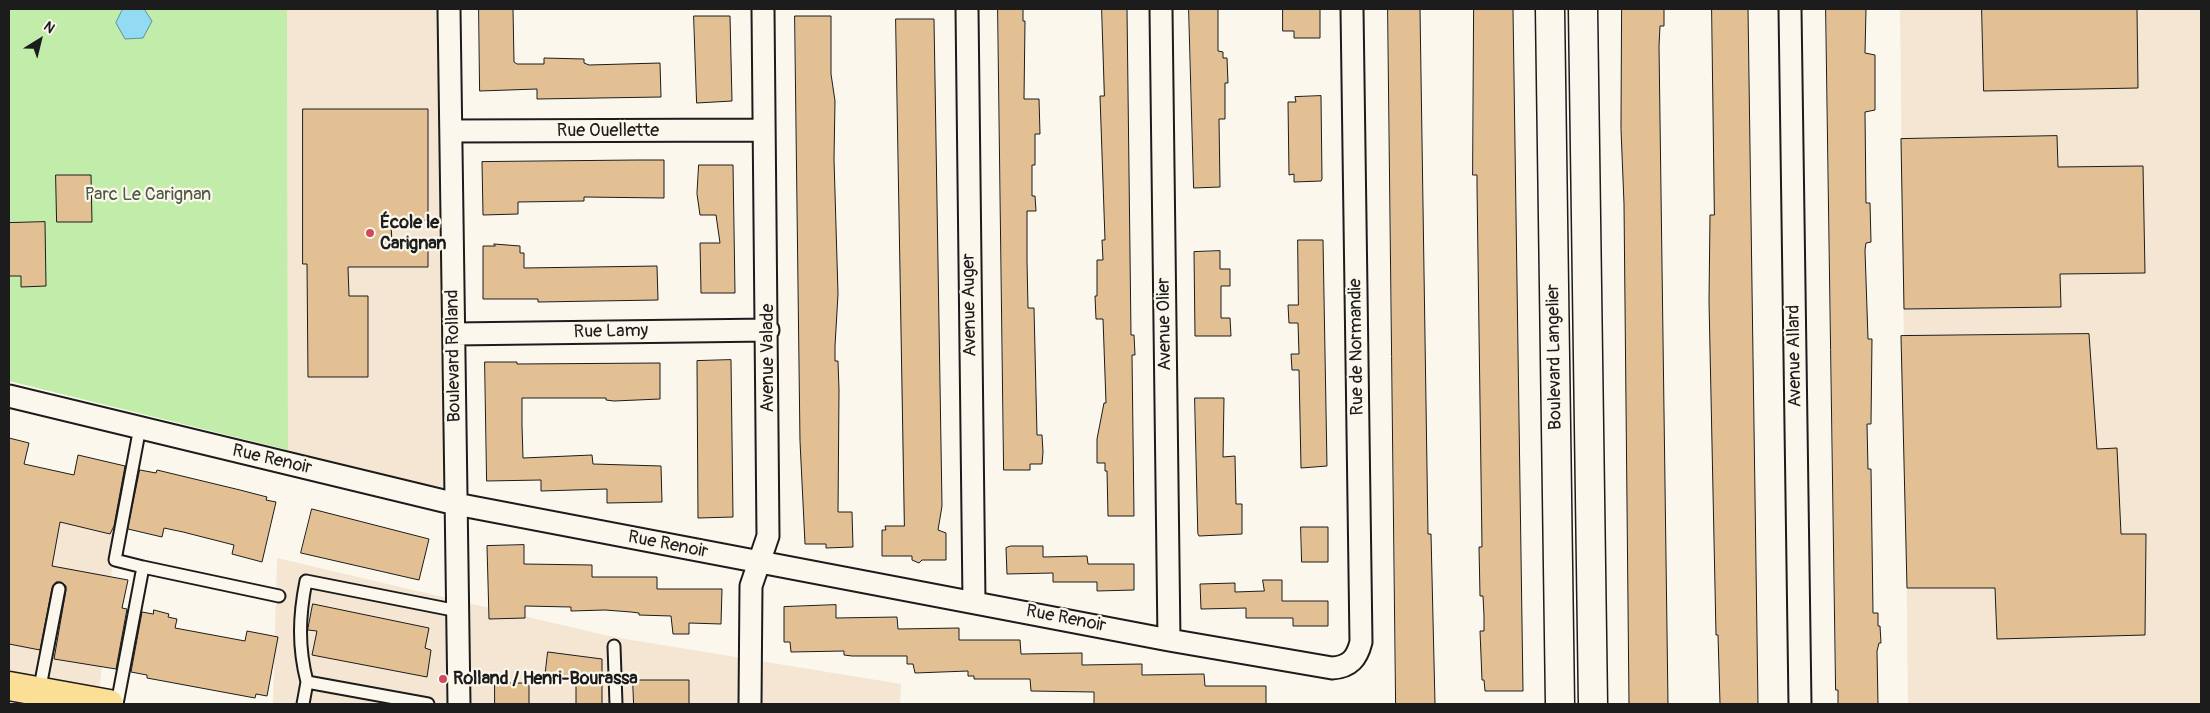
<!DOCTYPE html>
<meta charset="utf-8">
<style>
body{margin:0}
#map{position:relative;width:2210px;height:713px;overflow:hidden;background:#fbf7ec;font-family:Pangolin,sans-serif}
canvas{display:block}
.frame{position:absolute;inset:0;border:10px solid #1c1c1c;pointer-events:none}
.north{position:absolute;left:15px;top:15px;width:50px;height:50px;-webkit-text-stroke:4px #fbf7ec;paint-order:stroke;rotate:36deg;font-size:14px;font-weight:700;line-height:20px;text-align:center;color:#1c1c1c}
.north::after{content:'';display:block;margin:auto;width:18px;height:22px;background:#1c1c1c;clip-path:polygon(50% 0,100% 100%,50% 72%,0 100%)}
</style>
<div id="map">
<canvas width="2210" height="713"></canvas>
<div class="frame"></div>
<div class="north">N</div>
</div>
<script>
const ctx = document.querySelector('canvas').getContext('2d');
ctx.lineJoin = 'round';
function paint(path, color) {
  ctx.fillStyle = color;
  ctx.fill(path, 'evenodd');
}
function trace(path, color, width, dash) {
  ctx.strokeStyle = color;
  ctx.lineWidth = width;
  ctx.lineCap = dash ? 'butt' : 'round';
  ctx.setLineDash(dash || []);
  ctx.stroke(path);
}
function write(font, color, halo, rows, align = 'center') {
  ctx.font = font + ' Pangolin,sans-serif';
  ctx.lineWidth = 4.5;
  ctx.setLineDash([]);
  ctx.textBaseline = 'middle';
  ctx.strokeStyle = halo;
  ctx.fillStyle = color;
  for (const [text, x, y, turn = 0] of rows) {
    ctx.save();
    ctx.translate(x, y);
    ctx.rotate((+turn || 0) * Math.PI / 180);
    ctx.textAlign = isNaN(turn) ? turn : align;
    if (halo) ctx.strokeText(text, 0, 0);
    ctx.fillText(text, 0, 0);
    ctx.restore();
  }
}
const built = new Path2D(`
 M287 9H449L456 504 288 450Z
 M1900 9H2201V704H1908Z
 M9 510 116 529 98 703 9 686Z
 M277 558 613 637 901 684 900 704H273Z`);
const green = new Path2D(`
 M9 9H287L288 450 9 381Z`);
const water = new Path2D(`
 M123 9H144L152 21 143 38 125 39 116 23Z`);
const building = new Path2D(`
 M479 9H513L514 62 517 64H544V58L584 59V63L589 65 660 63 661 97 537 99V89L480 91Z
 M998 9H1023V21H1025L1024 99H1039L1040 134H1035V165H1032V196H1035L1036 211H1027V261L1028 308H1034L1037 435H1042L1043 452 1042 464H1030V470H1004Z
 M1102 9H1127L1131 335H1134L1135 355H1132L1134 516H1108L1107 471H1105V463H1097V439L1104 403H1106L1103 319H1096L1095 296H1097V260H1103L1102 240H1105L1100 96H1104Z
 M1189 9H1218V51L1223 52V58H1227L1228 83H1225V119H1219L1220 187 1194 188Z
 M1283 9H1320V38H1294V31H1283Z
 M1388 9H1420L1428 534H1431L1435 704H1396Z
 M1474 9H1513L1523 691H1485L1484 680H1482L1480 631H1484V616L1483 596H1480L1479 547H1482L1477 186V175H1473Z
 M1622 9H1664V26H1660L1659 46 1668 704H1629L1624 204 1621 129Z
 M1712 9H1748L1758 704H1720L1718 635H1716L1709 301 1710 215H1714Z
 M1826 9H1866L1865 53 1875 55V110L1865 112 1866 203H1870L1871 242 1866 243 1865 250 1868 339H1872L1871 424H1867L1868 469H1871L1873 613H1878V626H1880L1881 643H1879L1877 651 1878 704H1838V690H1836Z
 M1982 9H2137L2138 88 1984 91Z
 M694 16H730L732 101 697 103Z
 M795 16H831V74L835 101 834 159 838 294 835 346V361H838L839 390 838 512H852L853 547 826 548V544H805L800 441Z
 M896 19H934L942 506 938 530 946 533V560H922L919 563 912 560V556H882V530H886L885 526H904Z
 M1321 96 1322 179 1321 181 1294 182V174L1289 175 1288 102H1296L1295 97Z
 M303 109H428V220L391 222 392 244H428V267H348L349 296H368V377H308L307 264H303Z
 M2057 136 2058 167 2143 166 2145 273 2060 274 2061 307 1904 309 1901 139Z
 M637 160H664V198L584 197V201L518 202V214L483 215 482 162Z
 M699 165H733L735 293H701L700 243H720L716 215H700L697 194Z
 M56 175H91L92 222H57Z
 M45 222 46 286 21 287V276H9V223Z
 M1298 240H1323L1327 466 1301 468 1299 370H1292L1291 354H1299L1298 323H1289L1288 305H1298Z
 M494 244 520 246V253H524V268L657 266 658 300 538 302V299H483V246H495Z
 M1220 251V269H1230V286H1221V318H1230L1231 336H1195L1194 252Z
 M2089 334 2097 449 2117 448 2121 534H2146L2145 635 1997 639 1995 588H1907L1901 336Z
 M731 360 733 517 698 518 697 361Z
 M485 362H517V364L660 363V399L614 401 606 400V398H522V425L523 458 592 455 593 464 661 466 662 502 607 503V489L541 491V480L487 481Z
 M1195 398H1224L1223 457 1235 456 1236 504H1242V534L1199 536 1198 534Z
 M9 438 29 443 24 464 74 475 78 455 125 466 114 526 110 534 60 522 52 566 128 580 122 608 127 609 116 669 54 659 66 590V586L61 582H56L52 588 40 650 9 644Z
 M140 470 156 473 157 470 240 490 267 497 266 500 276 502 262 562 232 554 234 545 183 532 164 528 162 537 128 529Z
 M312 509 429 539 419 580 301 553Z
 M1301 527H1328V562H1302Z
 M524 545V564L592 565V577H657V589H722L721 624 689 623V634H673L671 616 639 615V613L631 612 605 610 571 611V607L525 606V618L489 619 487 546Z
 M1011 546H1043V557L1087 556 1088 564H1134V590L1097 591V582H1053V573L1007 574 1006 548Z
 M1263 580H1282V601H1328V626H1293V618H1246V608L1201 609 1200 584 1235 583V592L1264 591Z
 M313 604 429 628 425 648 431 650 427 677 312 655 317 631 308 630Z
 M836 605V618L897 617 898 629 959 628V640H1020L1021 654 1082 653V665L1142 664V675L1204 674 1205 686H1266V704H1094V692L1031 691 1030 679H974V676H968V671L915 673 913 664H907V656H852L844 655V651L791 652 790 642H784V607Z
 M154 610 169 614 168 617 177 619 175 628 245 641 247 631 278 637 267 696 256 694 255 698 147 678V675L131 672 142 612 153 614Z
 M548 652 602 659V704H576V682L545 678Z
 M633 680H689V704H634Z
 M495 683H529V704H495Z`);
const service = new Path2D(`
 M140 427 115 560 143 567
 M614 646 616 704
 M307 682C298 647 299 616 306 581L458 611
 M39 692 59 589
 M117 704 143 567 279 596
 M303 704 307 682 428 704`);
const minor = new Path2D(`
 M449 9 459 704
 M967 9 974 601
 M1161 9 1169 640
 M1790 9 1800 704
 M452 131 764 130
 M454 334 768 330
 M9 396 456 504 1169 640 1332 668C1350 667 1357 658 1361 642L1352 9
 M750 704 751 586 768 536 763 9`);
const secondary = new Path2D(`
 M1550 9 1560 704
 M1583 9 1593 704`);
const primary = new Path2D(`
 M9 686 109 704`);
const markers = [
 [370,233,5,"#d1495b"],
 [443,679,5,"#d1495b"]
];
const streetNames = [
 ["Rue Ouellette",608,131],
 ["Avenue Auger",970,305,-91],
 ["Avenue Olier",1165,324,-91],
 ["Rue Lamy",611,332,-1],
 ["Rue de Normandie",1357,347,-91],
 ["Boulevard Rolland",454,356,-91],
 ["Avenue Allard",1795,356,-91],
 ["Boulevard Langelier",1555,357,-91],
 ["Avenue Valade",768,358,-90],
 ["Rue Renoir",272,460,13],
 ["Rue Renoir",668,545,11],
 ["Rue Renoir",1066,619,11]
];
const parkNames = [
 ["Parc Le Carignan",148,195]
];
const poiNames = [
 ["École le",380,223],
 ["Carignan",380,244],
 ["Rolland / Henri-Bourassa",453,679]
];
paint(built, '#f4e6d2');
paint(green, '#c1eca9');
paint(water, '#92dbf3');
trace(water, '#638f9d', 1);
paint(building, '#e2c094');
trace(building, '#1c1c1c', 1);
trace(service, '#1c1c1c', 15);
trace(minor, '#1c1c1c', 25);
trace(secondary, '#1c1c1c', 31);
trace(primary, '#1c1c1c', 31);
trace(service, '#fbf7ec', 11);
trace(minor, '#fbf7ec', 21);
trace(secondary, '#fbf7ec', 28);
trace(primary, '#fbdf96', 28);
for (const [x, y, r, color] of markers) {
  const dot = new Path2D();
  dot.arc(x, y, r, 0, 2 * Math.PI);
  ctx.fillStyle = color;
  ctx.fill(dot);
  trace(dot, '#fbf7ec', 2);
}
write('18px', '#1c1c1c', '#fbf7ec', streetNames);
write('18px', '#4e5a46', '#fbf7ec', parkNames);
write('bold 18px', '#1c1c1c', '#fbf7ec', poiNames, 'left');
</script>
